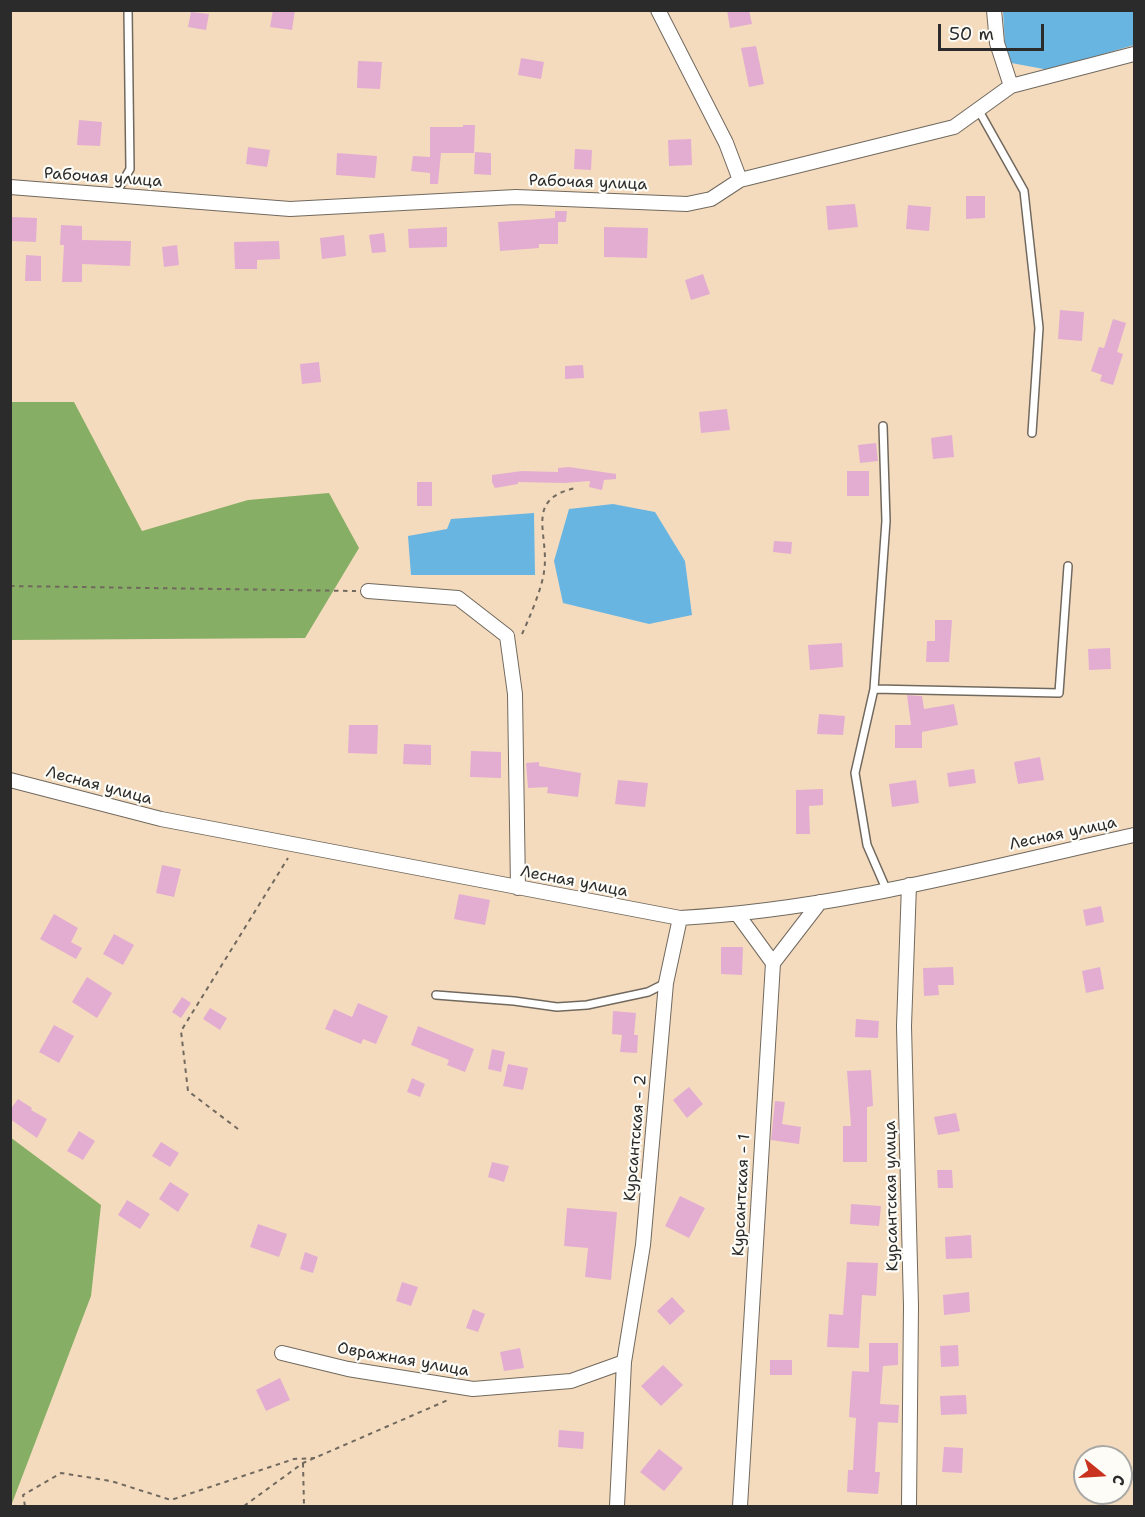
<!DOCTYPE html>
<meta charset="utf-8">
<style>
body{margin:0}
#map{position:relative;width:1145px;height:1517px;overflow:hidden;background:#f4dbbe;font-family:"Shantell Sans",sans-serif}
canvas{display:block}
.frame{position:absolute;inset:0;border:12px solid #2b2b2b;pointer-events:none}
.north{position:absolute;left:1073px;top:1445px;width:60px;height:60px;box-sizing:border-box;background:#fdfcf7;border:2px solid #a9a8a5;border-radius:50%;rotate:108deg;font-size:16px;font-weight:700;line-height:24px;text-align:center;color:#2b2b2b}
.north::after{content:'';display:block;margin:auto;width:21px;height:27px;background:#c8321e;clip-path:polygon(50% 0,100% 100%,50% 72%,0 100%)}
.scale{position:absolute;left:938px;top:24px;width:106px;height:27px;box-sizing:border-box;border:3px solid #2b2b2b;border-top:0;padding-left:8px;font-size:18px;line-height:21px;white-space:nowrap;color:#2b2b2b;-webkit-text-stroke:4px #fdfcf7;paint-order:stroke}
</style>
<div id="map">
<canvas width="1145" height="1517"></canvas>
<div class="frame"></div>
<div class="north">С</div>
<div class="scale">50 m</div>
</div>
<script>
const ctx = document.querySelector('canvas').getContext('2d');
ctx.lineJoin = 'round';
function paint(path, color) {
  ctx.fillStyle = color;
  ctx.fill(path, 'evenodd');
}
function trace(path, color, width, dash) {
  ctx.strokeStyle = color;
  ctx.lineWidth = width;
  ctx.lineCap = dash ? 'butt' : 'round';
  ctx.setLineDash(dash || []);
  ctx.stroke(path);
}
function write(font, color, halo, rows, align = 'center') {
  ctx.font = font + ' "Shantell Sans",sans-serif';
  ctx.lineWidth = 4.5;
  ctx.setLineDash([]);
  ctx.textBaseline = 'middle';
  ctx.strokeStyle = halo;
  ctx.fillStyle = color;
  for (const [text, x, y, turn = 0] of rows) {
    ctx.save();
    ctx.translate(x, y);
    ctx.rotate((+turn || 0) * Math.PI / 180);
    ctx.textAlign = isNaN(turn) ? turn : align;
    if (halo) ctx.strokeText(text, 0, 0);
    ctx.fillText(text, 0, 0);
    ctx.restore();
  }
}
const forest = new Path2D(`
 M11 402H74L142 531 248 500 329 493 359 548 305 638 11 640Z
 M10 1137 101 1205 91 1296 11 1506Z`);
const water = new Path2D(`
 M1003 11H1134V45L1049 70 1006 62Z
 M613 504 655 512 685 561 692 615 649 624 563 603 554 561 569 509Z
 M534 513 535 575H411L408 536 447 529 451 519Z`);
const building = new Path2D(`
 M273 10H295L292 30 270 27Z
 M727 10H749L752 24 730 28Z
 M191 12 209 14 206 30 188 27Z
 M756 46 764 84 749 87 741 48Z
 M521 58 544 62 541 79 518 75Z
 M358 61 382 62 380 89 357 88Z
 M79 120 102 122 100 146 77 145Z
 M463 125H475L474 153H441L438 184H430V173L411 171 413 156 430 157V127H463Z
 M691 139 692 165 669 166 668 140Z
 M248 147 270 150 267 167 246 164Z
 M575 149 592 150 591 170 574 169Z
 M475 152 491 153V175L474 174Z
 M337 153 377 156 375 178 336 175Z
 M966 196H985V218L966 219Z
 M855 204 858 227 828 230 826 206Z
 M908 205 931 207 929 231 906 229Z
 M555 211H567L566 222H558V244H539V248L500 251 498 222 555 218Z
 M12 217 37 218 36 242 11 241Z
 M61 225 82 226V240L131 241 130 266 82 264V282H62L64 245H60Z
 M447 227V247L409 248 408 229Z
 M604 227 648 228 647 258 604 257Z
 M384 233 386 252 372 253 369 235Z
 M344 235 346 256 322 259 320 238Z
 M279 241 280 259 257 260V269H235L234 242Z
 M177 245 179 265 164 267 162 247Z
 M26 255 41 256V281H25Z
 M703 274 710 294 691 300 685 280Z
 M1060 310 1084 312 1082 341 1058 339Z
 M1113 319 1126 323 1117 352 1123 354 1113 385 1100 381 1102 375 1091 371 1099 347 1104 348Z
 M319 362 321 382 302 384 300 364Z
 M583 365 584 378 565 379V366Z
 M727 409 730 430 701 433 699 412Z
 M952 435 954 457 933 459 931 438Z
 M876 443 878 461 860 463 858 445Z
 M569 467 616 474V479L604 480 602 490 589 487 590 481 564 483 518 482V484L495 488 492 482V475L522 471 558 472V468Z
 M847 471H869V496H847Z
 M417 482H432V506H417Z
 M774 541 792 542 791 554 773 552Z
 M935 620H952L949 662H926L927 641H935Z
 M842 643 843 667 810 670 808 645Z
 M1110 648 1111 669 1089 670 1088 649Z
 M907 695 922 696 924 709 954 704 958 725 922 732V748H895V725H911Z
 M819 714 845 716 843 735 817 734Z
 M349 725H378L377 754 348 753Z
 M404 744 431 745V765L403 764Z
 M471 751 501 752V778L470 777Z
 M1040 757 1044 780 1018 784 1014 762Z
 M539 762V766L581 773 578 797 547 793 548 787 528 788 526 763Z
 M974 769 976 783 949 787 947 773Z
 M618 780 648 783 645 807 615 804Z
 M916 780 919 803 892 807 889 784Z
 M823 789V805L809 806 810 834H796V790Z
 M162 865 181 869 174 897 156 893Z
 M459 894 490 900 485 925 454 919Z
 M1101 906 1104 922 1086 926 1083 910Z
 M54 914 78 928 71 942 82 948 76 959 40 939Z
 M114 934 134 945 123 965 103 954Z
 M721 947H743L742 975 721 974Z
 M953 967 954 985H938L939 995 924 996 923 968Z
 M1100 967 1104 989 1086 993 1082 971Z
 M87 977 112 993 97 1018 72 1002Z
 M182 997 191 1003 181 1018 172 1012Z
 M358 1003 388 1016 376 1044 363 1039 361 1044 325 1029 334 1009 352 1017Z
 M210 1008 227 1018 220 1030 203 1019Z
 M613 1011 636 1013 634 1035H638L637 1053 620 1052 622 1035 612 1034Z
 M856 1019 879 1021 878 1038 855 1037Z
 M54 1025 74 1036 59 1063 39 1052Z
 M418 1026 474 1049 465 1072 447 1065 449 1060 411 1045Z
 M492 1049 505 1052 501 1072 488 1069Z
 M508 1064 528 1068 523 1090 503 1086Z
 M871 1070 873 1106 867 1107V1162H843V1126H851L847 1071Z
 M412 1078 425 1084 420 1097 407 1092Z
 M689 1087 703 1104 687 1118 673 1100Z
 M18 1099 32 1108 31 1110 47 1119 37 1138 10 1119V1110Z
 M775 1101 785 1102 782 1124 801 1127 799 1144 771 1140Z
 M956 1113 960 1131 938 1135 934 1117Z
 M79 1131 95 1141 83 1160 67 1151Z
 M161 1142 179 1153 170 1167 152 1156Z
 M492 1162 509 1166 504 1182 488 1177Z
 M937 1170H952L953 1188H938Z
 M170 1182 189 1194 178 1212 159 1199Z
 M680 1196 705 1208 689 1238 665 1226Z
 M127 1200 150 1214 140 1229 118 1215Z
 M851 1204 881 1206 879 1226 850 1224Z
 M567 1208 617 1212 611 1280 585 1277 588 1248 564 1246Z
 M258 1224 287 1234 279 1257 250 1247Z
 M971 1235 972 1258 946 1259 945 1237Z
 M305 1252 318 1257 313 1273 300 1269Z
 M847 1262 878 1263 876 1296 862 1295 859 1348 827 1347 829 1314 843 1315Z
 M402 1282 418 1287 411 1306 396 1301Z
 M969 1292 970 1312 944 1315 943 1295Z
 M672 1297 685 1311 670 1325 657 1311Z
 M473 1309 485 1314 478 1332 466 1328Z
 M869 1343H898V1365L883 1366 880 1404 899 1405 898 1423 878 1422 875 1472H880L878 1494 847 1492 848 1470H853L856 1418 849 1417 852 1371 869 1372Z
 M958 1345 959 1366 941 1367 940 1346Z
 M520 1348 524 1368 504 1371 500 1352Z
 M770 1360H792V1375H770Z
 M663 1365 683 1385 661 1406 641 1386Z
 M280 1378 290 1400 266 1411 256 1390Z
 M966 1395 967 1414 941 1415 940 1396Z
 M559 1430 584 1432 583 1449 558 1447Z
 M944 1447 963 1448 962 1473 942 1472Z
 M659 1449 683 1468 664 1491 640 1472Z`);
const path = new Path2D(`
 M10 586 356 591
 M522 634C529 619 542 588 544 572 550 534 523 499 576 488
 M238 1129 188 1091 181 1031 288 858
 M303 1463 304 1506
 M25 1506 23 1495 61 1473 111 1481 171 1500 294 1459 315 1458
 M244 1506 303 1463 448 1400`);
const lane = new Path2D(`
 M979 111 1024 191 1039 328 1032 433
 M115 195 130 169 128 10
 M883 426 886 521 874 689 855 773 867 845 887 891
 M874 689 1059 693 1068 566
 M436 995 514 1001 557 1007 587 1005 648 992 666 983`);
const street = new Path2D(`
 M658 10 726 143 740 180
 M994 10 997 43 1011 86
 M10 187 290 209 516 197 687 204 711 199 740 180 954 127 1011 86 1134 54
 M368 591 458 598 507 636 515 694 518 888
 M10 780 161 819 680 918C834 910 985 868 1134 835
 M738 915 773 963
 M282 1353 348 1369 473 1389 571 1381 624 1362
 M617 1506 624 1362 643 1245 666 983 680 918
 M740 1506 773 963 820 902
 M909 1506 911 1306 904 1026 909 885`);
const streetNames = [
 ["Рабочая улица",103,178,4],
 ["Рабочая улица",588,183,2],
 ["Лесная улица",99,786,15],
 ["Лесная улица",1063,834,-12],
 ["Лесная улица",574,882,11],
 ["Курсантская - 2",636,1138,-85],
 ["Курсантская - 1",742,1195,-87],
 ["Курсантская улица",892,1196,-91],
 ["Овражная улица",403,1360,10]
];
paint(forest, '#86ae64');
paint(water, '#69b5e2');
paint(building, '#e3add1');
trace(lane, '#71695e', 10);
trace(street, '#71695e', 16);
trace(path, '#71695e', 2, [4.5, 4.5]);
trace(lane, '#fff', 7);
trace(street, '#fff', 14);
write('16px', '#2b2b2b', '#fdfcf7', streetNames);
</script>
